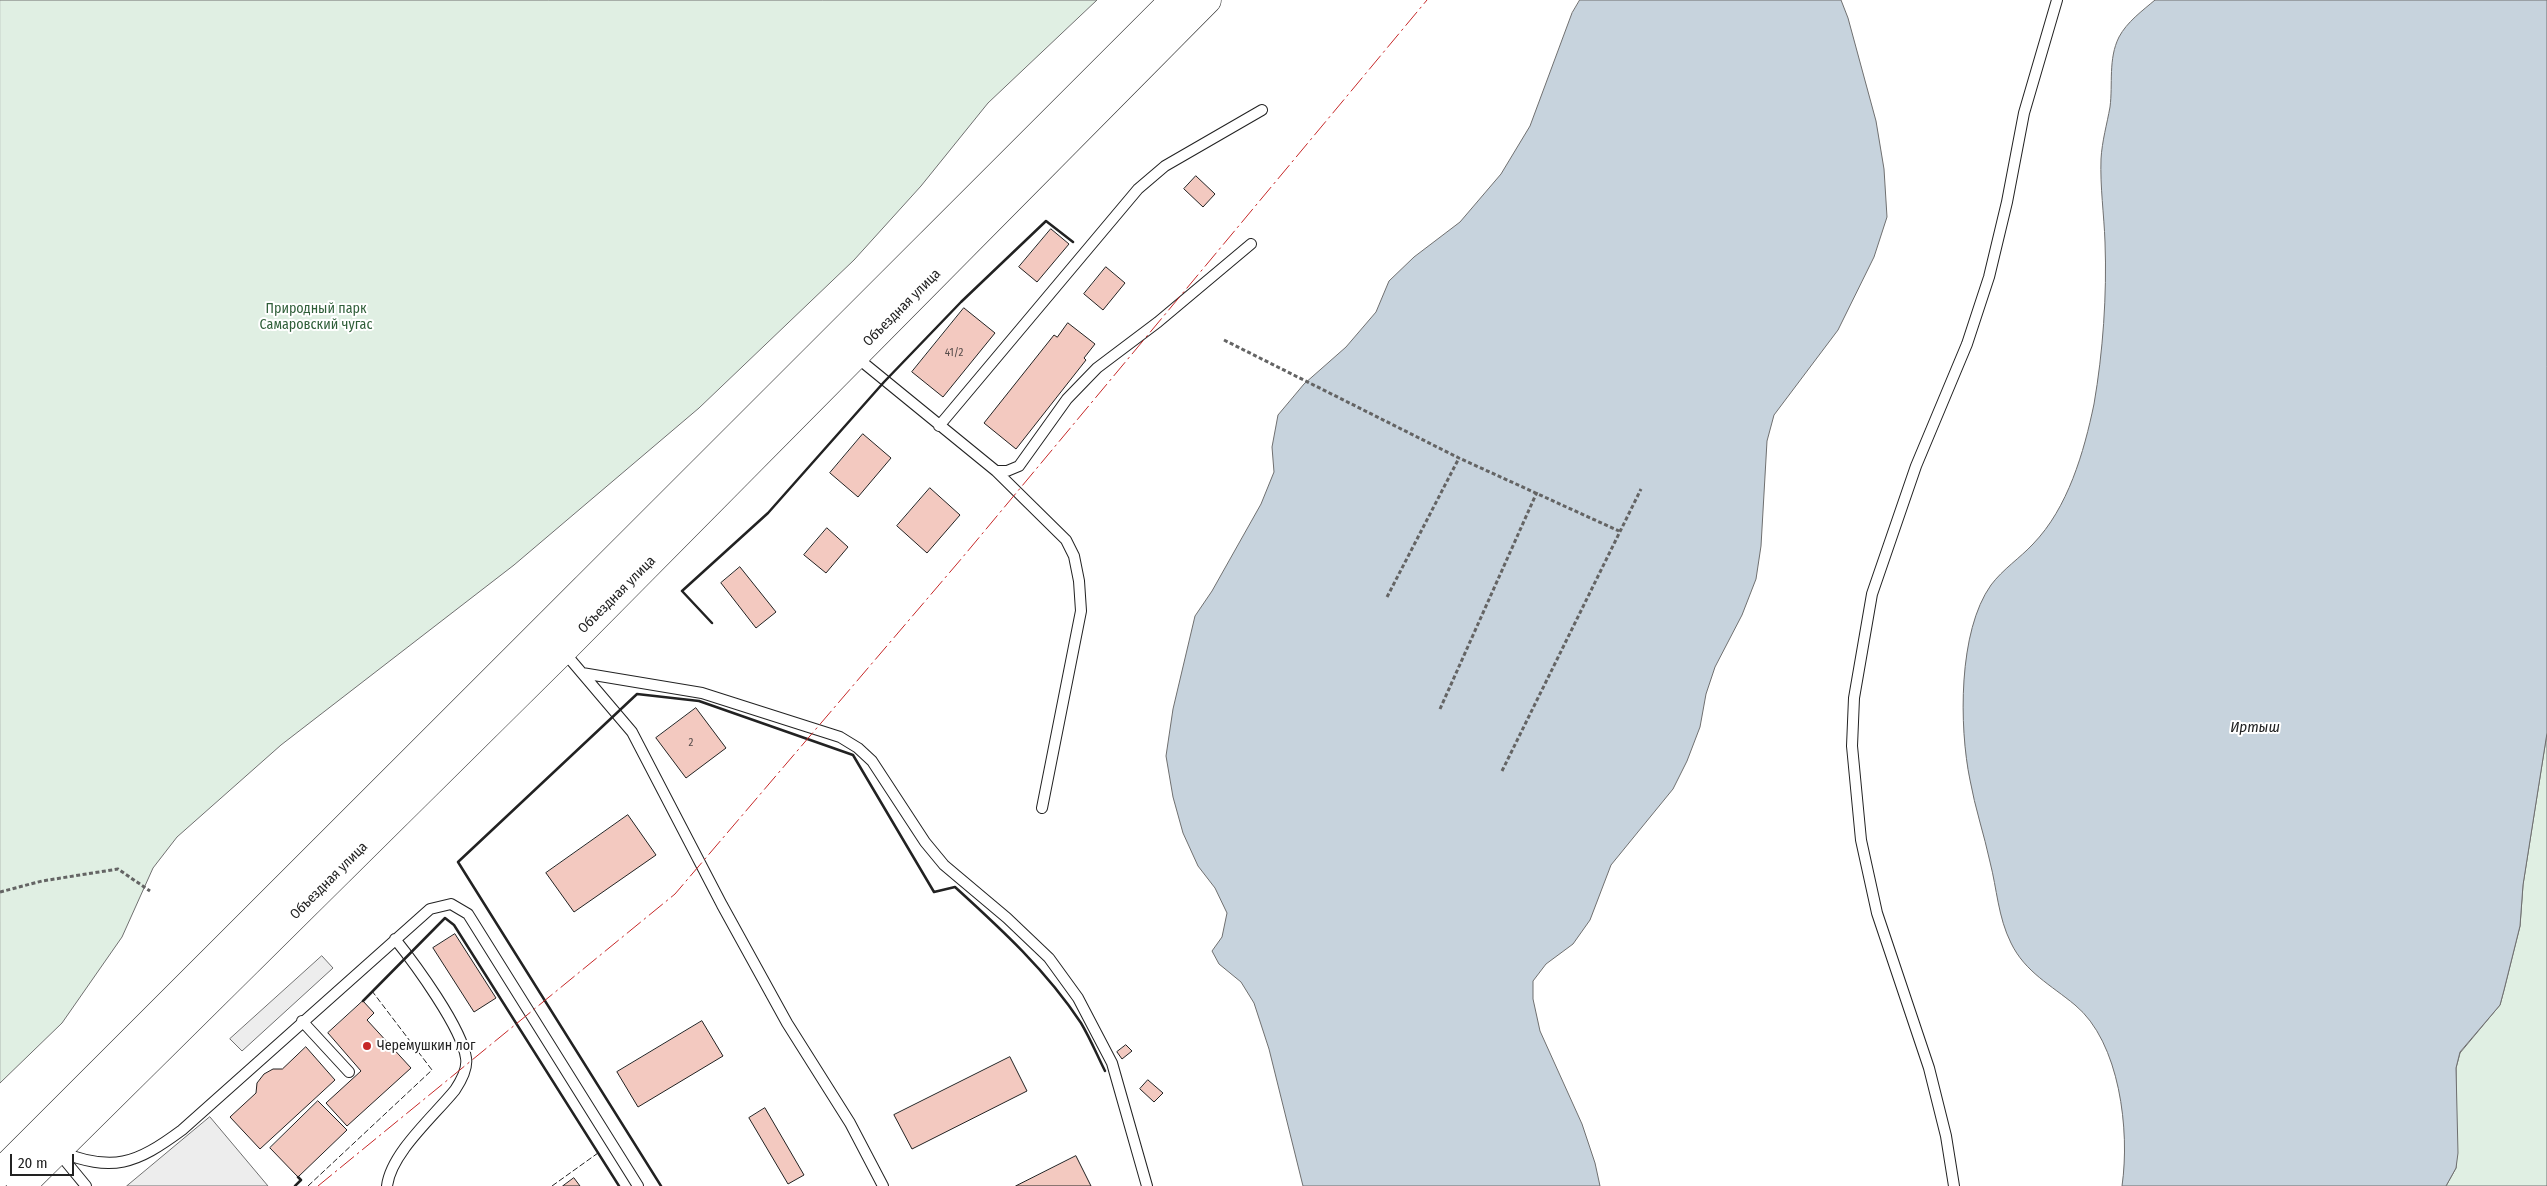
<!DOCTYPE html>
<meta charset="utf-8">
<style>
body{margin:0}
#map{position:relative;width:2547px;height:1186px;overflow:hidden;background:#fff;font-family:"Fira Sans Condensed",sans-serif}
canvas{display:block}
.scale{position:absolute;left:10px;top:1154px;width:64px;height:22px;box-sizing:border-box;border:2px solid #222;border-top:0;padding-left:6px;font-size:15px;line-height:18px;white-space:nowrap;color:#222;-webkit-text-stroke:4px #fff;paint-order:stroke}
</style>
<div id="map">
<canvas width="2547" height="1186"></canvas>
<div class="scale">20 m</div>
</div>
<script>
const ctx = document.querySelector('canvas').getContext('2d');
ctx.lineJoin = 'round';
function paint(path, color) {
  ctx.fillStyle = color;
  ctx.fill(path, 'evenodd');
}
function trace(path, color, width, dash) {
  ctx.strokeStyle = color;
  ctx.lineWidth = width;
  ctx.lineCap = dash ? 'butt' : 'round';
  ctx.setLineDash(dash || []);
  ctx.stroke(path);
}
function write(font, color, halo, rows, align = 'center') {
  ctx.font = font + ' "Fira Sans Condensed",sans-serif';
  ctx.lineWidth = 4;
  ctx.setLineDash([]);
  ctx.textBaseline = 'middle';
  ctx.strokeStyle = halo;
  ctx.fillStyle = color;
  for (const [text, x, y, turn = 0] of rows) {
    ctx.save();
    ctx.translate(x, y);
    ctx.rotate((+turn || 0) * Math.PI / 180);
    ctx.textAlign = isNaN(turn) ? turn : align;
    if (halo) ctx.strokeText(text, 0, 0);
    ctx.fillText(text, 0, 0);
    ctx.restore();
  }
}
const green = new Path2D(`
 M0 0H1097L988 103 921 186 854 260 699 408 514 565 281 745 177 837 153 868 122 937 62 1023 0 1083Z
 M2547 733V1186H2446L2456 1168V1068L2460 1053 2500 1005 2504 990 2520 926 2523 885Z`);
const parking = new Path2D(`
 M322 956 333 968 242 1051 230 1039Z
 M210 1117 268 1186H127Z`);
const water = new Path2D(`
 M1580 0H1841L1848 18 1876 121 1884 169 1887 217 1874 257 1838 330 1774 415 1767 441 1761 546 1756 579 1742 615 1715 667 1706 694 1700 727 1687 761 1673 789 1611 865 1590 920 1573 944 1546 964 1533 981V999L1540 1031 1582 1124 1595 1163 1600 1186H1303L1269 1049 1254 1003 1241 982 1219 964 1212 951 1222 937 1227 913 1215 888 1198 866 1183 833 1173 797 1166 756 1173 709 1195 616 1212 591 1261 504 1274 472 1272 447 1278 415 1304 384 1346 347 1376 312 1389 281 1414 257 1460 222 1501 174 1530 126 1572 13Z
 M2155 0H2547V733L2523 885 2520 926 2504 990 2500 1005 2460 1052 2456 1068 2458 1153 2456 1168 2446 1186H2122C2130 1131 2120 1042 2075 1005 2051 985 2025 972 2011 943 1998 917 1997 889 1990 862 1984 834 1975 808 1970 780 1959 727 1958 631 1991 585 2003 569 2020 558 2033 544 2068 508 2084 452 2094 404 2103 352 2107 295 2105 242 2104 214 2100 187 2101 159 2102 141 2107 124 2110 107 2113 84 2108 59 2119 37 2127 22 2142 11 2155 0Z`);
const building = new Path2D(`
 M1196 176 1215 194 1203 207 1184 189Z
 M1051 229 1069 244 1037 282 1019 267Z
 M1106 267 1125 283 1103 310 1084 294Z
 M964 308 995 333 943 397 912 372Z
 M1068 323 1095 344 1084 358 1086 360 1016 449 984 423 1054 335 1057 337Z
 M863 434 891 458 858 497 830 473Z
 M930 488 960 515 927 553 897 526Z
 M827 528 848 547 826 573 804 555Z
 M740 567 776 612 756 628 721 583Z
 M696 708 726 748 686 778 656 738Z
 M628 815 656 855 574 912 546 873Z
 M455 934 496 998 474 1012 433 948Z
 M363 1001 374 1013 367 1020 411 1068 347 1126 326 1103 361 1071 328 1033Z
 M702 1021 723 1056 638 1107 617 1072Z
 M1126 1045 1132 1051 1122 1059 1117 1052Z
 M306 1047 335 1080 260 1149 230 1117 256 1093 257 1083 264 1074 273 1069H282Z
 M1010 1057 1027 1091 912 1149 894 1115Z
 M1148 1080 1163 1093 1154 1102 1140 1089Z
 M318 1101 347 1130 298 1177 270 1148Z
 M765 1108 804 1175 788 1184 749 1118Z
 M1076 1156 1091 1186H1016Z
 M574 1178 580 1186H563Z`);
const path = new Path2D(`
 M1224 340 1459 458 1619 531
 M1387 597 1459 458
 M1440 709 1537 492
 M1502 771 1641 489
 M0 892 42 881 118 869 150 891`);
const lane = new Path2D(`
 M855 356 996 471 1066 540 1074 556 1079 581 1081 611 1042 808
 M939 426 1138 189 1165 166 1262 110
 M996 471H1007L1019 466 1067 399 1097 368 1158 322 1251 244
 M564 652 632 732 722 905 787 1023 850 1123 883 1186
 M582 673 702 693 840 737 858 748 872 761 925 842 944 865 1007 918 1049 958 1078 998 1112 1063 1147 1186
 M302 1021 349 1072
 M58 1151C113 1173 136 1164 182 1130L430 909 451 904 468 914 638 1186
 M58 1152 86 1186
 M387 1186C391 1153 434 1116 455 1090 461 1081 468 1069 466 1058 462 1028 415 964 395 939
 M1954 1186 1946 1136 1929 1068 1877 913 1861 840 1852 746 1854 698 1872 594 1916 466 1967 344 1989 277 2007 202 2024 113 2057 0`);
const primary = new Path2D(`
 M0 1173 1174 0
 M21 1186 562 651 1207 0`);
const fence = new Path2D(`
 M308 1186 432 1070 372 991
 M552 1186 598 1153`);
const wall = new Path2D(`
 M712 623 682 591 768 513 884 382 961 302 1046 221 1073 242
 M363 1001 445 918 454 925 619 1186
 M295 1186 301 1180 298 1177
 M661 1186 458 862 637 694 699 701 853 755 934 892 955 887C1001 929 1046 970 1081 1023 1090 1038 1097 1055 1105 1071`);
const power = new Path2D(`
 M318 1186 675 894 962 558 1427 0`);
const markers = [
 [367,1046,5,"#c62828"]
];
const numberNames = [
 ["41/2",954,353],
 ["2",691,743]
];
const streetNames = [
 ["Объездная улица",902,308,-45],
 ["Объездная улица",617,595,-45],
 ["Объездная улица",329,881,-45]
];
const parkNames = [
 ["Природный парк",316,309],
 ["Самаровский чугас",316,325]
];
const poiNames = [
 ["Черемушкин лог",377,1046]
];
const waterNames = [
 ["Иртыш",2255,728]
];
paint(green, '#e0efe3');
trace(green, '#6f6f6f', 1);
paint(parking, '#ededed');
trace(parking, '#6f6f6f', 1);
paint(water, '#c7d3dd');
trace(water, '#6f6f6f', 1);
paint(building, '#f3c9c0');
trace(building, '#222', 1);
trace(lane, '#222', 12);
trace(primary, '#222', 29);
trace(path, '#646464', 3, [4, 2.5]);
trace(lane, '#fff', 10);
trace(primary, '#fff', 28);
trace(fence, '#222', 1, [6, 2.5]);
trace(wall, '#222', 2.5);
trace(power, '#c62828', 1, [18, 4, 2.5, 4]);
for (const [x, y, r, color] of markers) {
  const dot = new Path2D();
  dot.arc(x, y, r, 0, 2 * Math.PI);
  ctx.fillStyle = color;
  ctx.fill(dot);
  trace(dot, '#fff', 2);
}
write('11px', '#564c4a', null, numberNames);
write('14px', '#222', '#fff', streetNames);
write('14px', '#2f5e38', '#fff', parkNames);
write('14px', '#222', '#fff', poiNames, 'left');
write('italic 15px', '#222', '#fff', waterNames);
</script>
